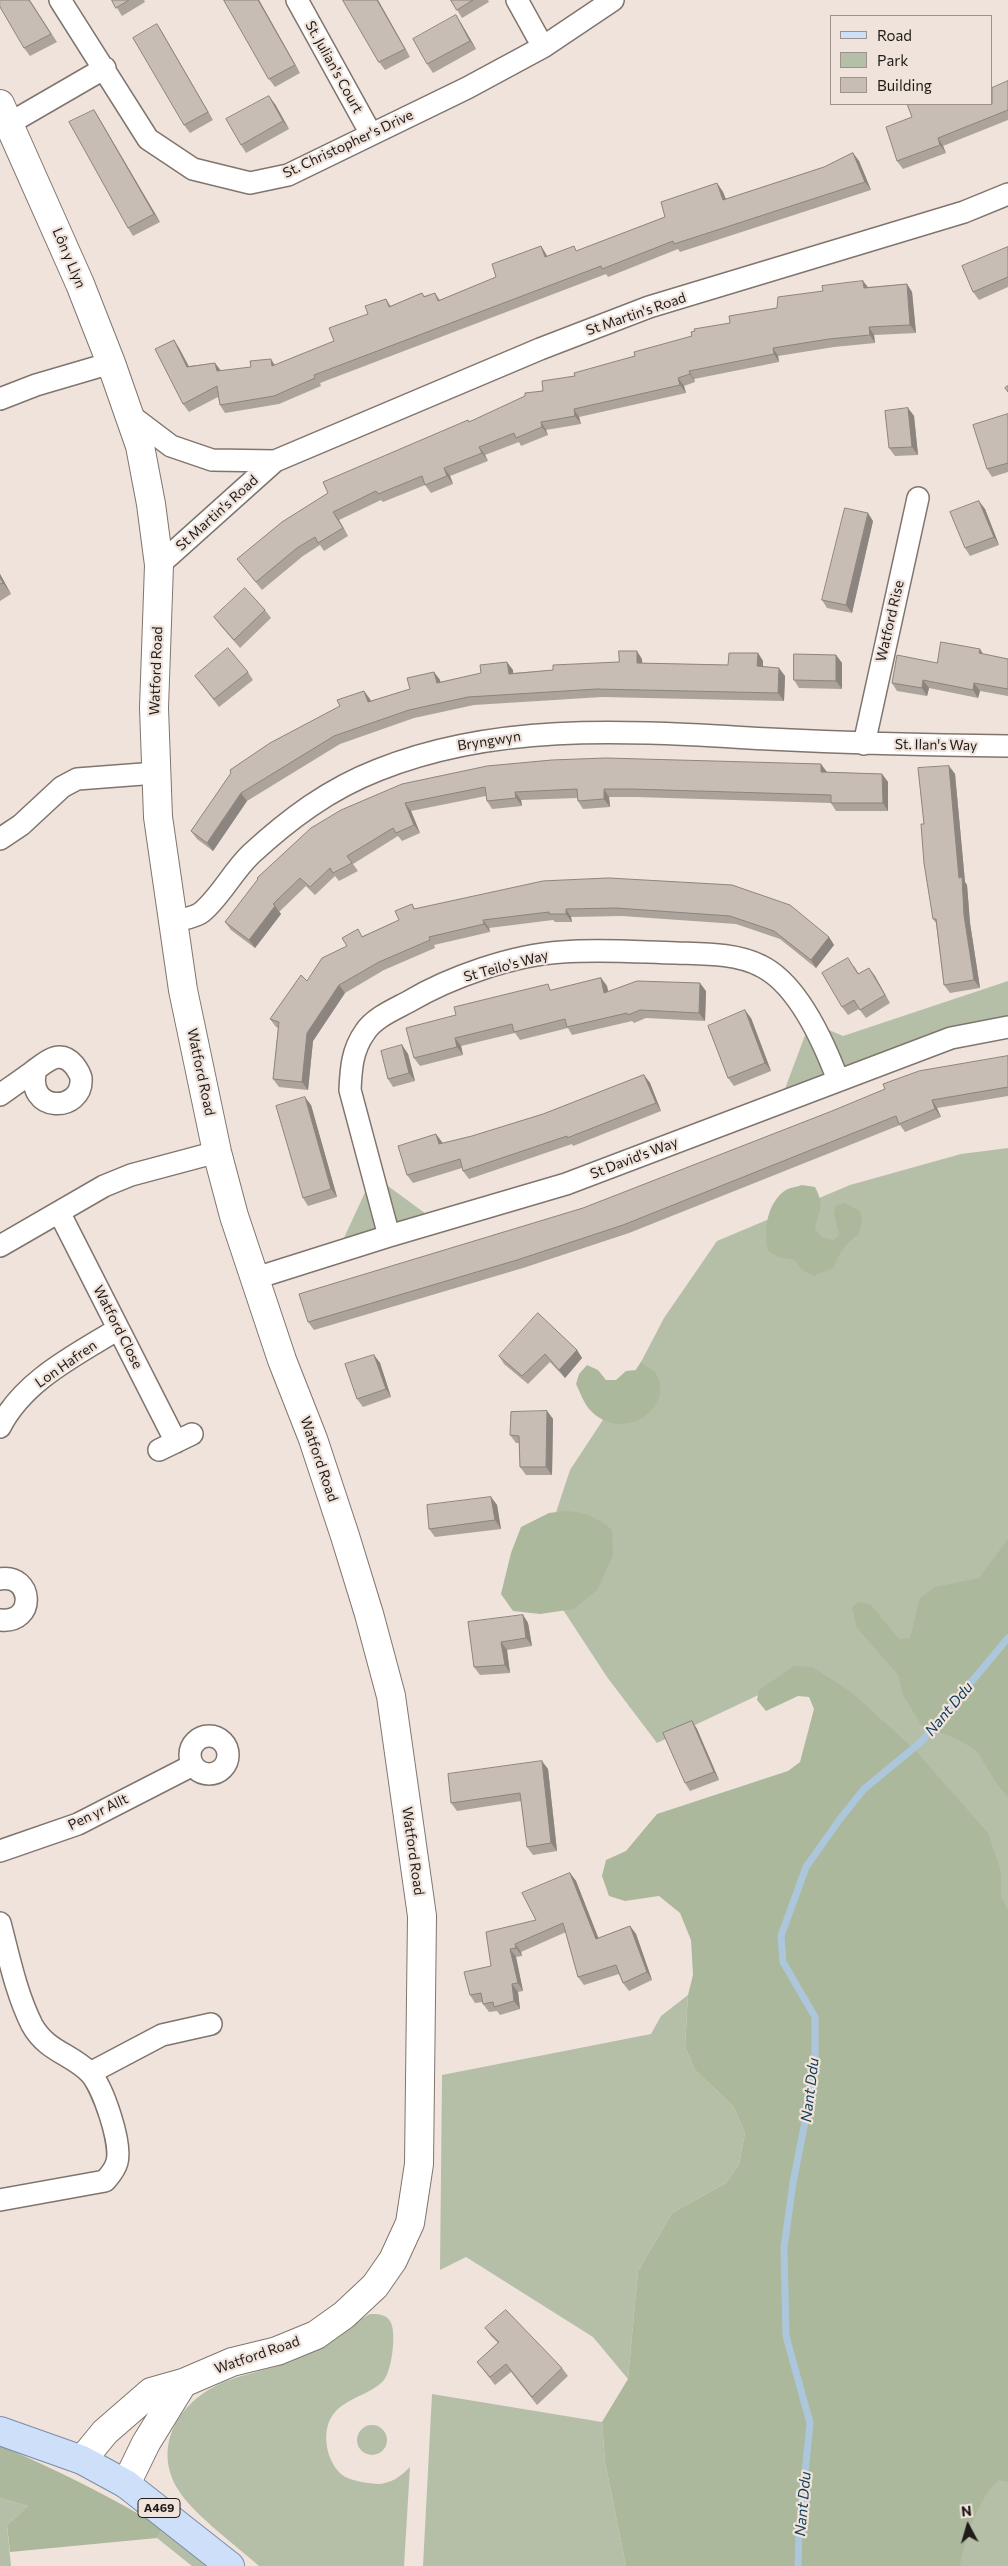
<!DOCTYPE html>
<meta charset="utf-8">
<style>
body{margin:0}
#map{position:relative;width:1008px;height:2566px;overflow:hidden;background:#efe3db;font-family:Commissioner,sans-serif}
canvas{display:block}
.legend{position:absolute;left:830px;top:15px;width:162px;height:90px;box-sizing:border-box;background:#efe3db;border:1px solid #9c938d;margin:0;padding:6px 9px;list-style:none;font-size:15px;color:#1f1b18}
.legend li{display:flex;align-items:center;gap:10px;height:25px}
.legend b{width:25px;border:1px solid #9c938d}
.north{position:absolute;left:943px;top:2501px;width:50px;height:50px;-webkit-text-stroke:4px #efe3db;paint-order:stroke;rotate:354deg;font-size:14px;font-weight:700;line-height:20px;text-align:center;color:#1f1b18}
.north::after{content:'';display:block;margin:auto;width:18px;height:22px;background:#1f1b18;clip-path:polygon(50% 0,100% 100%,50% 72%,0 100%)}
</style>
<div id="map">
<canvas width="1008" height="2566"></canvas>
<ul class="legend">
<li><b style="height:6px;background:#cddff9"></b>Road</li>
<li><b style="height:14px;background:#b5bfa8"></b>Park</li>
<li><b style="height:14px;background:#c8bdb5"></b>Building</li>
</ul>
<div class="north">N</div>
</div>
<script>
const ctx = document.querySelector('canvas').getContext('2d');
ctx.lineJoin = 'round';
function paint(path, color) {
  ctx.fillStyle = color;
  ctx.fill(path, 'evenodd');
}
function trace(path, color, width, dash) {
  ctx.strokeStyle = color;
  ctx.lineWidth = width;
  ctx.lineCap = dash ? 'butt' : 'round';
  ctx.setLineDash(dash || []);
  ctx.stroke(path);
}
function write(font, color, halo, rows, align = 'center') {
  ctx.font = font + ' Commissioner,sans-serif';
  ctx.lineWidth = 4.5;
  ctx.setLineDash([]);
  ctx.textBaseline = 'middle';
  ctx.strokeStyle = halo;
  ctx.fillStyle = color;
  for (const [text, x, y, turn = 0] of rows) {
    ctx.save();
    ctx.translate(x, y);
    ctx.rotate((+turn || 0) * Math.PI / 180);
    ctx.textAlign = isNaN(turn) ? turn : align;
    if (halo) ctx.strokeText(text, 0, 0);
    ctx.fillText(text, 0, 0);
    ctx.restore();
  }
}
const green = new Path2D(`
 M1008 981V1027L780 1102 810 1022 843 1036Z
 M1008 1148V1919L807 1672 657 1743 607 1677 537 1570 570 1470 641 1362 664 1318 717 1241 850 1185 961 1154Z
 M373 1175 437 1222 337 1253Z
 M688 1995 685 2047 695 2070 733 2106 745 2133 739 2164 726 2183 672 2213 638 2271 628 2379 593 2337 466 2257 440 2270 442 2075 651 2034 661 2016Z
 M370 2314C377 2314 386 2314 390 2321 397 2331 392 2370 384 2380 372 2394 349 2397 336 2411 320 2427 325 2459 341 2474 350 2481 366 2483 377 2484 391 2484 401 2476 410 2467L404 2566H259C238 2547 193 2514 179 2491 154 2452 173 2411 210 2389 238 2373 271 2371 299 2358 310 2353 320 2349 330 2343 344 2334 355 2321 370 2314Z
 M432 2394 602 2422 605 2462 626 2566H423Z
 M1008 2403V2566H798Z
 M357 2440a15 15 0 1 1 30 0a15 15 0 1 1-30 0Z
 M0 2498 28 2506 7 2525 11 2566H0Z
 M163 2528 209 2566H192L157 2538Z`);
const forest = new Path2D(`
 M802 1185 815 1187C826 1208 818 1209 815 1229L822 1237 833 1240 839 1235 834 1214 836 1205 845 1203 860 1211 862 1221 859 1234C845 1244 839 1253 833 1268L814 1276 801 1269 795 1260 778 1257 768 1251C763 1232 767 1205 783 1192 787 1188 796 1187 802 1185Z
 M641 1362C645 1366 654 1370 656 1374 676 1407 623 1444 591 1411 584 1404 580 1392 576 1384L579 1374 587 1365 598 1370 606 1380H616L626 1371 636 1370Z
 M565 1511C583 1512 599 1517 612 1530L613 1556 597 1590 574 1609 540 1614 513 1611 501 1594 511 1553 521 1527 549 1513Z
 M1008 1539V1797L997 1784 976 1750 957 1739 921 1725 902 1693 899 1676 857 1628 852 1608 858 1602 870 1604 899 1639 910 1638 920 1598 935 1587 979 1578Z
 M794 1666 812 1667 851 1692 914 1749 988 1833 1001 1872V1897L1008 1910V2482L999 2480C979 2496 964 2541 960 2566H626L605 2462 602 2422 628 2379 638 2271 672 2213 726 2183 739 2164 745 2133 733 2106 695 2070 685 2047 688 1995 693 1975 691 1940 680 1913 659 1896 625 1901 609 1896 602 1876 606 1860 626 1851 657 1814 788 1771 800 1762 814 1709 809 1697 798 1696 766 1711 757 1700 759 1690Z
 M0 2446C57 2469 110 2497 163 2528L157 2538 10 2552 7 2525 28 2506 0 2498Z`);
const stream = new Path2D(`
 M798 2566 799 2534 810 2423 786 2336 784 2248 793 2183 815 2070V2017L783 1962 781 1936 806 1867 840 1819 864 1789 921 1742 1008 1638`);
const street = new Path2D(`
 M60 0 148 139 193 169 250 183 288 175 467 88 543 47 613 0
 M297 0 371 134
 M517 0 543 47
 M10 123 105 68
 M0 399 36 385 111 363
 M130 415 171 446 212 460 275 461
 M159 565 275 461 540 349 649 307 964 212 1008 194
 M864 744 918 498
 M0 839 21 825 62 787 77 779 156 773
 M172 922C180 919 195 918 202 912 221 896 233 871 251 854 289 819 329 789 378 770 503 720 638 732 769 739 849 743 928 745 1008 746
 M0 1095C10 1088 21 1080 31 1073 44 1064 59 1047 74 1065 77 1069 80 1073 81 1078 84 1113 24 1114 36 1069
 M59 1212 176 1442
 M389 1236 350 1090C351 1069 352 1050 365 1032 374 1018 393 1010 408 1002 450 977 513 955 562 952 600 949 638 952 676 953 703 954 736 953 761 966 798 984 824 1043 838 1080
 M0 1246 104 1186 131 1175 217 1152
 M256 1278 389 1236 566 1184 951 1038 1008 1027
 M0 1427C24 1380 76 1355 118 1329
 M159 1450 192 1434
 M0 1579C33 1573 37 1624 0 1620
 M190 1755a19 19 0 1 1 38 0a19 19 0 1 1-38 0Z
 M0 1851 78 1824 193 1765
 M0 1923C9 1957 16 1993 32 2025 47 2052 72 2054 90 2073 103 2087 122 2143 117 2162 115 2170 110 2175 105 2181L0 2200
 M90 2073 162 2035 211 2024`);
const secondary = new Path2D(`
 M0 104 80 284 111 363 140 446 151 504 159 565 154 708 158 817 183 990 217 1152 234 1216 282 1360 313 1439 345 1536 369 1614 391 1696 422 1916 419 2164 410 2223 393 2260 375 2286 344 2315 316 2335 277 2351 232 2362 183 2383 151 2392 105 2432 82 2460
 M126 2484 146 2443 183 2383`);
const primary = new Path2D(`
 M0 2431 82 2460 126 2484 230 2566`);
const wall = new Path2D(`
 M0 0H30L57 42 30 56 24 48Z
 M112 0H144L145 2 122 16Z
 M224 0H259L300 73 275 87 269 79Z
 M343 0H378L410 57 385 70 379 62Z
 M451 0H488L489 2 462 18Z
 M461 23 476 49 433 73 427 64Z
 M157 24 162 32 213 120 190 133 184 125Z
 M1008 81V120L943 146 946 153 903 169 897 161 992 104Z
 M275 104 289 129 246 153 241 145Z
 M94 110 99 118 160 222 133 236 128 228Z
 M853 153 859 161 871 190 680 252 678 249 608 277 606 274 320 383 321 386 279 404 225 413 220 405 218 397 189 412 183 404 174 340 179 348 189 366 215 363 221 371 275 365 334 341 386 299 391 306 422 293 424 296 435 293 440 300 496 277 541 246 547 256 578 251 665 217 717 183 723 192 726 199 824 167Z
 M1008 247V287L979 300 973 292Z
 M863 281 868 287 907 284 912 292 916 333 874 335 875 343 834 347 778 356 779 362 694 379 695 382 684 386 686 393 579 417 581 424 546 430 548 435 521 446 519 442 485 455 488 461 450 476 453 484 431 493 425 485 383 502 381 500 339 520 348 536 324 551 320 545 303 556 262 590 237 559 470 422 575 376 635 356 730 323 777 308 823 291Z
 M908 408 914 416 918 455 895 456 889 448Z
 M1008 414V472L992 477 987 469Z
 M985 509 999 545 970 556 965 548Z
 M873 521 852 613 827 608 822 600Z
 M0 574 11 594 0 601Z
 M265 610 271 618 240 648 220 625 214 617Z
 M758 653 763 661V667L785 676 784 701 602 697 474 705 414 718 340 744 247 801 213 851 197 839 191 831 340 706 364 691 371 701 410 689 434 672 440 680V682L513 670V673L553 670 642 659V663L728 665Z
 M984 654 1008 659V696L980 691 978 698 929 688 927 696 897 691 892 683 937 663Z
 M836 655 842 663V689L799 688 794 680Z
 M248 672 253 680 219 707 195 676Z
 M949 766 955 774 965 882 967 885 970 923 980 988 950 993 944 985 936 923 933 919 924 824Z
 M827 772 882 774 888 782V811H836L831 803 636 797H609L610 807 583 809 578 801 577 798 521 800 522 806 492 809 487 801 486 796 411 811 420 833 402 841 398 836 353 864 358 871 339 881 335 876 315 895 306 886 279 912 281 914 255 948 231 930 225 922 402 784Z
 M609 878 829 937 834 945 816 968 780 939 736 924 622 916 571 917 572 922H555L553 920 489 928 490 932 434 945 435 948 384 970 345 993 313 1041 308 1090 279 1087 273 1079 278 1028 276 1027 270 1019 307 981 347 946 363 936 399 920 412 904 415 909Z
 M854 966 859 974 869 968 890 1003 866 1018 859 1009 848 1015 842 1007Z
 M601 978 607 986 608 992 706 991 705 1021 646 1018 634 1023 632 1021 572 1035 568 1028 520 1040 515 1033 461 1046 463 1055 420 1066 414 1058 552 990Z
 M751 1018 771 1071 734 1086 728 1078Z
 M402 1045 408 1054 415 1081 393 1087 388 1079Z
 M1008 1056V1096L937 1108 941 1117 905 1132 900 1125 629 1233 523 1268 314 1330 308 1322 583 1208Z
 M644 1075 650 1083 661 1111 573 1146 572 1144 469 1179 463 1171 462 1168 413 1183 407 1175 436 1134 442 1144 472 1136 543 1114Z
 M311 1105 337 1197 308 1206 303 1198Z
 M577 1350 582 1358 565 1378 550 1362 528 1384 504 1364 499 1356Z
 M374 1355 380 1363 391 1397 363 1407 357 1399Z
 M547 1411 553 1419 552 1475H526L520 1467 519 1443H516L510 1435Z
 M491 1497 497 1505 501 1529 435 1537 429 1529Z
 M523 1615 528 1623 532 1646 507 1650 510 1673 480 1675 474 1667Z
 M692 1721 697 1729 719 1780 690 1791 685 1783Z
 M548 1769 557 1851 533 1855 527 1847 521 1801 457 1811 451 1803Z
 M570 1873 576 1881 598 1938 630 1926 636 1934 652 1980 629 1991 623 1983 619 1974 584 1985 578 1977 566 1932 521 1952 522 1956 516 1957 523 1991 518 1992 520 2009 500 2015 497 2011 489 2012 483 2004V2002L475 2003 470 1995 491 1966 536 1920Z
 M485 2328 562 2368 568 2376 537 2405 511 2372 495 2385 477 2362 498 2343 491 2336Z`);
const shadedWall = new Path2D(`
 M258 0H259L300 73 295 65Z
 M377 0H378L410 57 405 49Z
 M456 15 461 23 476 49 470 41Z
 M157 24 162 32 213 120 208 112Z
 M269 96 275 104 289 129 283 121Z
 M94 110 99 118 160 222 154 214Z
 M938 138 943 146 946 153 940 145Z
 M853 153 859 161 871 190 865 182Z
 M717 183 723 192 729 208 723 200Z
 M541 246 546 254 550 265 545 257Z
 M863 281 869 289 864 288Z
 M907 284 912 292 916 333 910 325Z
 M869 327 874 335 875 343 870 335Z
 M174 340 179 348 193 375 187 367Z
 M773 348 778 356 779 362 774 354Z
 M271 359 276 367 272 366Z
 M215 363 221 371H217Z
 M689 371 694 379 695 382 690 374Z
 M678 378 684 386 686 393 680 385Z
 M908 408 914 416 918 455 912 447Z
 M574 409 579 417 581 424 575 416Z
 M541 422 546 430 548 435 542 427Z
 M479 447 485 455 488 461 482 453Z
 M444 468 450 476 453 484 447 476Z
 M979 501 985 509 999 545 994 537Z
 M333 512 339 520 348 536Z
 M868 513 873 521 852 613 846 605Z
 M0 574 11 594 3 583 0 577Z
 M980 649 985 657 979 653Z
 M637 651 642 659 643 671 637 663Z
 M758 653 763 661V674L757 666Z
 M836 655 842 663V689L836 681Z
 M507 662 513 670 514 682 509 674Z
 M779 668 785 676 784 701 778 693Z
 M434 672 440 680 442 691 437 683Z
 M923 680 929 688 927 696 922 688Z
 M974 683 980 691 978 698 973 690Z
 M364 691 370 699 374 710 368 702Z
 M821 764 827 772H821Z
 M949 766 955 774 965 882 967 885 970 923 980 988 974 980 964 915 959 878Z
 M882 774 888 782V811L883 803Z
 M604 789 609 797 610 807 604 799Z
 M515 792 521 800 522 806 516 798Z
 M241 793 247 801 213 851 207 843Z
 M405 803 411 811 420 833 414 825Z
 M275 906 281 914 255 948 249 940Z
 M566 909 571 917 572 922 566 914Z
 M483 920 489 928 490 932 484 924Z
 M829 937 834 945 816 968 811 960Z
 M869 968 875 976 890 1003 885 995Z
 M601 978 607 986 610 1001 604 993Z
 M700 983 706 991 705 1021 699 1013Z
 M339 985 345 993 313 1041 308 1090 302 1082 307 1033Z
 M745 1010 751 1018 771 1071 765 1063Z
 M455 1038 461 1046 463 1055 457 1047Z
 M402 1045 408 1054 415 1081 409 1073Z
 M644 1075 650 1083 661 1111 656 1103Z
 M305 1097 311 1105 337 1197 331 1189Z
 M932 1100 937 1108 941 1117 935 1109Z
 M436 1134 442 1142 445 1152 439 1144Z
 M577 1350 582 1358 565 1378 559 1370Z
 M374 1355 380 1363 391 1397 386 1389Z
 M547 1411 553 1419 552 1475 546 1467Z
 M491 1497 497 1505 501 1529 495 1520Z
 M523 1615 528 1623 532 1646 526 1638Z
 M501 1642 507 1650 510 1673 505 1665Z
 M692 1721 697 1729 719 1780 714 1772Z
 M542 1761 548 1769 557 1851 551 1843Z
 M570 1873 576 1881 602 1947 596 1939Z
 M630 1926 636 1934 652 1980 647 1972Z
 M515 1944 521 1952 522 1956 516 1948Z
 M510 1949 516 1957 523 1991 518 1983Z
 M512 1984 518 1992 520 2009 514 2001Z`);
const building = new Path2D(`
 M0 0H29L51 34 24 48 0 7Z
 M112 0H129L116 8Z
 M224 0H258L295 65 269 79Z
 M343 0H377L405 49 379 62Z
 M451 0H473L457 10Z
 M456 15 470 41 427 64 413 39Z
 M157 24 208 112 184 125 133 38Z
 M1008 81V110L938 138 940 145 897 161 886 127 912 117 907 104H992V88Z
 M269 96 283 121 241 145 226 119Z
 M94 110 154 214 128 228 69 122Z
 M853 153 865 182 674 244 673 241 602 269 601 266 314 375 315 378 274 396 220 405 217 386 183 404 155 349 174 340 187 367 215 363 217 371 251 367 250 361 271 359 272 366 334 341 329 328 368 314 365 306 386 299 389 307 422 293 424 297 435 293 438 301 496 277 492 264 541 246 545 257 574 246 576 251 665 217 661 202 717 183 723 200 824 167Z
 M1008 247V277L973 292 962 266Z
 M863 281 864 288 907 284 910 325 869 327 870 335 829 339 773 348 774 354 689 371 690 374 678 378 680 385 574 409 575 416 541 422 542 427 516 438 514 433 479 447 482 453 444 468 447 476 425 485 422 476 378 494 376 491 333 512 343 528 318 543 315 537 297 548 256 582 237 559 282 522 328 493 323 482 468 420 469 422 525 396V393L543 391 542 381 575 376 574 373 635 356 634 352 692 336 691 332 695 331 694 329 730 323 729 316 777 308 778 297 823 291 822 286Z
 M1008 386V392L1005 388Z
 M908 408 912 447 889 448 885 411Z
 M1008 414V463L987 469 973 425Z
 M979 501 994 537 965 548 950 512Z
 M845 508 868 513 846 605 822 600Z
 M0 577 3 583 0 584Z
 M245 588 265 610 234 640 214 617Z
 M941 642 980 649 979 653 1008 659V689L974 683 973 690 923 680 922 688 892 683 897 655 937 663Z
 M228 648 248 672 214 699 195 676Z
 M619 651H637V663L728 665 729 653H758L757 666 779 668 778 693 597 689 468 697 409 710 334 736 241 793 207 843 191 831 231 773 230 770 270 743 340 706 337 700 364 691 368 702 410 689 407 678 434 672 437 683 481 673 480 665 507 662 509 674 553 670V665L619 662Z
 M794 654 836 655V681L794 680Z
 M606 758 821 764V772L882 774 883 803H831V795L631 789H604V799L578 801 577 789 515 792 516 798 487 801 485 787 405 803 414 825 396 833 393 828 347 856 352 863 333 873 330 868 310 887 300 878 273 904 275 906 249 940 225 922 258 879 257 878 311 828 341 810 402 784 487 766 552 760Z
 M949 766 959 878 962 877 964 915 974 980 944 985 936 919H933L924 863 921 824H924L918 768Z
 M609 878 732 885 790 905 829 937 811 960 774 931 730 916 616 908 566 909V914H549V912L483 920 484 924 429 937 430 940 379 962 339 985 307 1033 302 1082 273 1079 279 1022 270 1019 301 975 307 981 322 958 347 946 342 938 358 929 362 937 399 920 395 911 412 904 414 909 543 881Z
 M848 958 858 974 869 968 885 995 860 1010 854 1000 842 1007 822 973Z
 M601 978 604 993 637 981 700 983 699 1013 640 1010 628 1015 627 1013 567 1027 565 1019 514 1032 512 1024 455 1038 457 1047 414 1058 406 1028 456 1015 454 1007 548 984 550 990Z
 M745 1010 765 1063 728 1078 708 1026Z
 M402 1045 409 1073 388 1079 381 1051Z
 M1008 1056V1087L932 1100 935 1109 899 1124 896 1116 623 1225 517 1260 308 1322 299 1294 583 1208 832 1111 885 1089 883 1084 919 1071Z
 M644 1075 656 1103 567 1138V1136L463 1171 460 1159 407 1175 398 1146 436 1134 439 1144 472 1136 543 1114Z
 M305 1097 331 1189 303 1198 276 1106Z
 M538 1313 577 1350 559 1370 545 1354 522 1376 499 1356Z
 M374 1355 386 1389 357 1399 345 1364Z
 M547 1411 546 1467H520L519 1436 510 1435 511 1412Z
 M491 1497 495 1520 429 1529 427 1505Z
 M523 1615 526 1638 501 1642 505 1665 474 1667 468 1622Z
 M692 1721 714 1772 685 1783 663 1733Z
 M542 1761 551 1843 527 1847 520 1793 451 1803 448 1774Z
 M570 1873 596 1939 630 1926 647 1972 623 1983 616 1965 578 1977 563 1923 515 1944 516 1948 510 1949 518 1983 512 1984 514 2001 494 2007 493 2002 483 2004 481 1993 470 1995 464 1972 491 1966 486 1932 536 1920 522 1893Z
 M506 2310 562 2368 532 2397 506 2364 490 2377 477 2362 499 2342 485 2328Z`);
const shields = [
 [159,2508,42]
];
const shieldNames = [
 ["A469",159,2508]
];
const streetNames = [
 ["St. Julian's Court",334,67,61],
 ["St. Christopher's Drive",348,144,-25],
 ["Lôn y Llyn",69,258,67],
 ["St Martin's Road",636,314,-19],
 ["St Martin's Road",217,513,-42],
 ["Watford Rise",890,621,-77],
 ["Watford Road",156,671,-88],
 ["Bryngwyn",489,741,-9],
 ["St. Ilan's Way",936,745,1],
 ["St Teilo's Way",506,966,-15],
 ["Watford Road",201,1072,78],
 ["St David's Way",634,1158,-21],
 ["Watford Close",118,1327,63],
 ["Lon Hafren",66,1364,-35],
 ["Watford Road",319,1459,71],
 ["Pen yr Allt",98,1812,-26],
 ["Watford Road",413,1851,82],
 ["Watford Road",257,2355,-19]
];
const waterNames = [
 ["Nant Ddu",949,1709,-50],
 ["Nant Ddu",810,2090,-83],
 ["Nant Ddu",803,2504,-85]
];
paint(green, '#b5bfa8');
paint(forest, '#abb89b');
trace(stream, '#acc7dc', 7);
trace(street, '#80756e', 24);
trace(secondary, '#80756e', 30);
trace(primary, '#7b8da8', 30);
trace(street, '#fff', 21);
trace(secondary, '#fff', 28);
trace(primary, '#cddff9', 28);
paint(wall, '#aca39c');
paint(shadedWall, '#8c847f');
paint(building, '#c8bdb5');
trace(building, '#8c847f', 1);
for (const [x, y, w] of shields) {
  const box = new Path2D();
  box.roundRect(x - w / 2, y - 9.5, w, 19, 4);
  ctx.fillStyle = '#efe3db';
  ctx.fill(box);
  trace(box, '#1f1b18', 1);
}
write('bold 12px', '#1f1b18', null, shieldNames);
write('14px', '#1f1b18', '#efe3db', streetNames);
write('italic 15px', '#0e3c5a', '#efe3db', waterNames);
</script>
